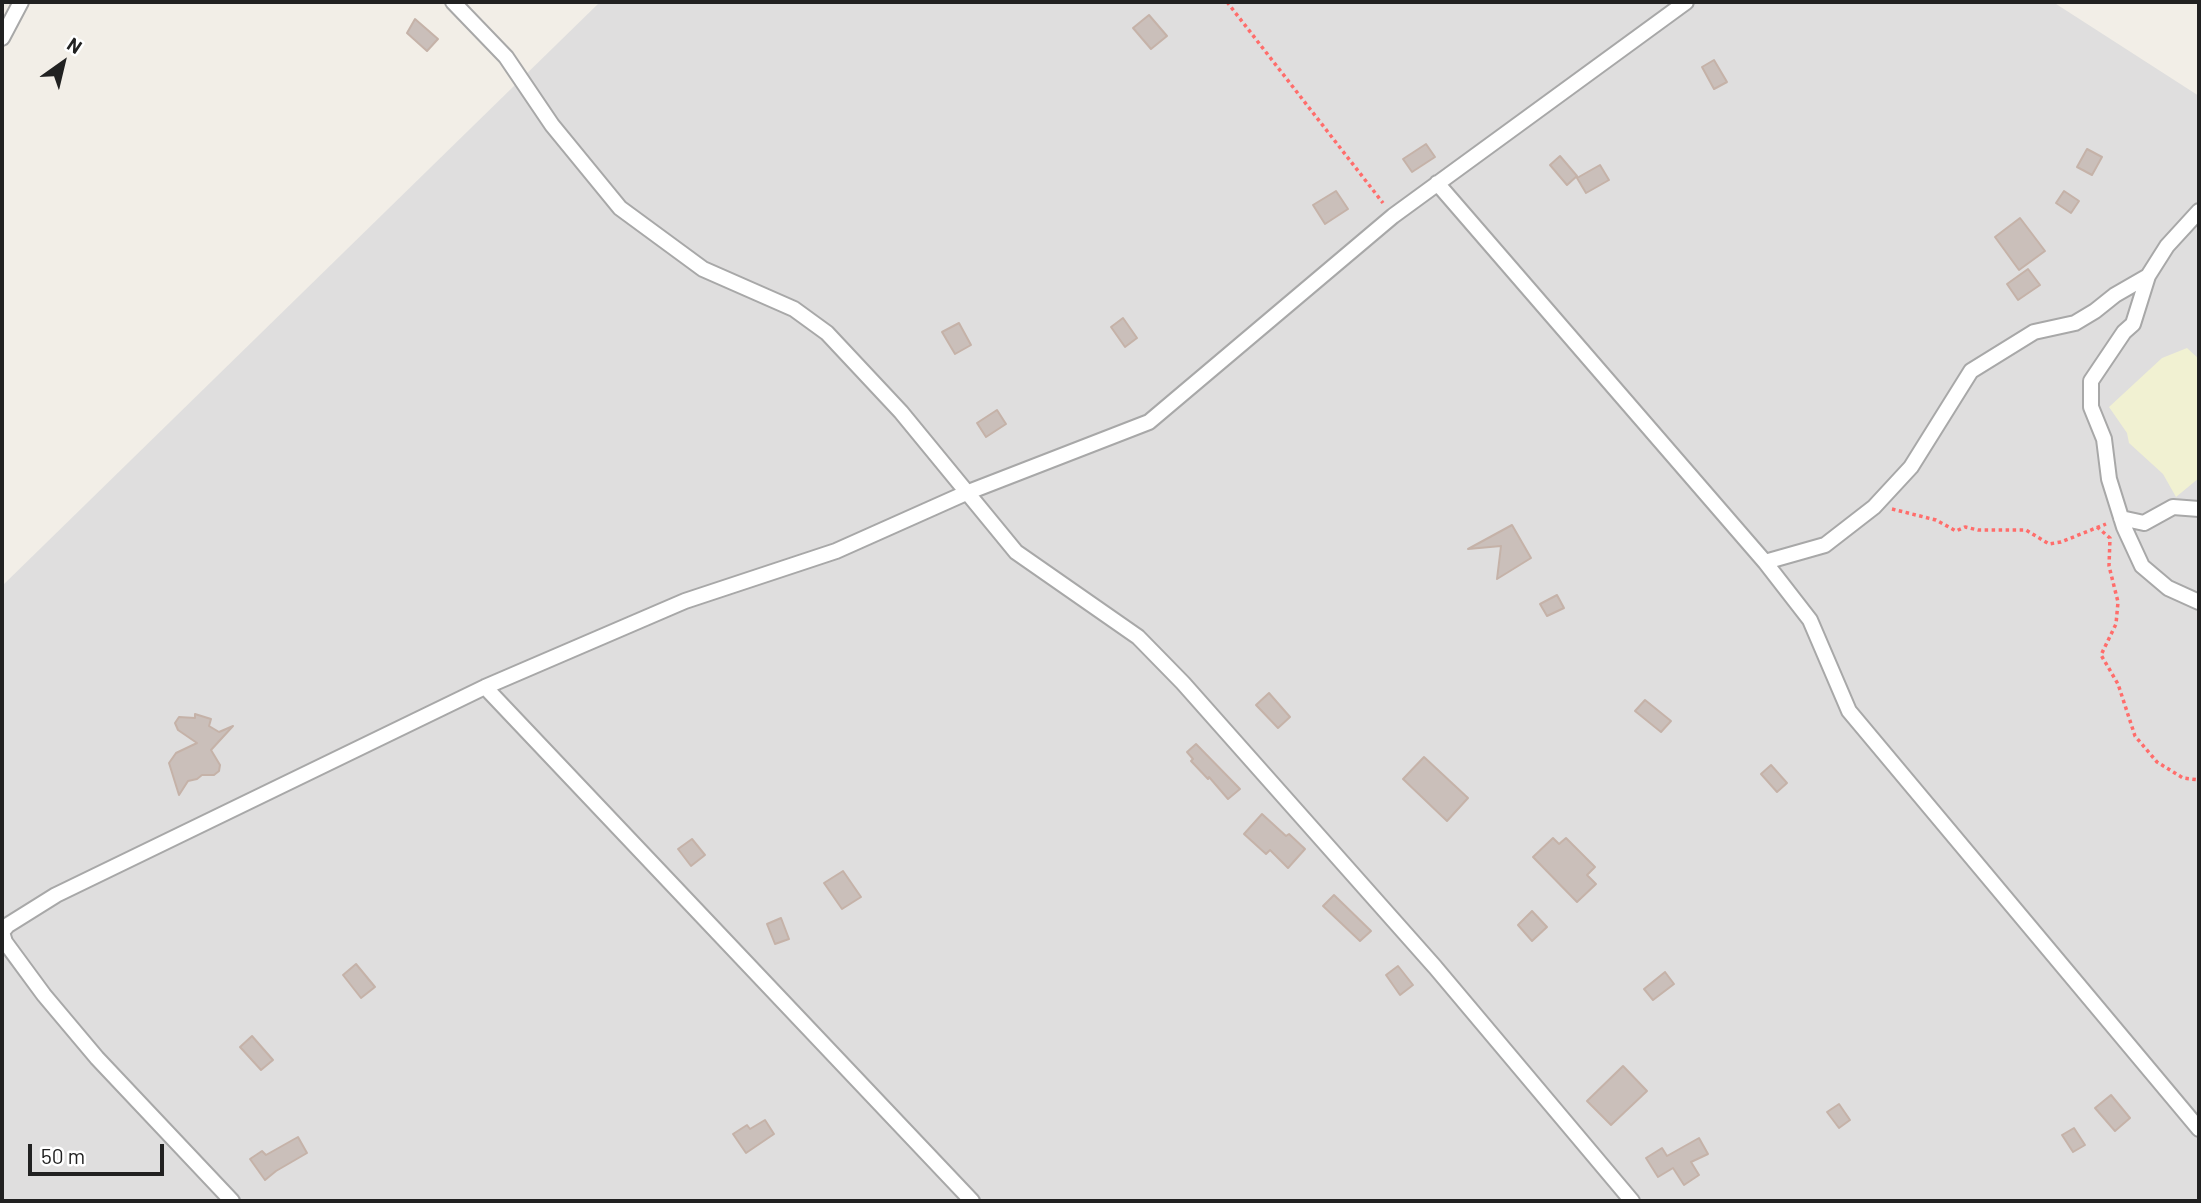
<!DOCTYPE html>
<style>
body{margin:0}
#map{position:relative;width:2201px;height:1203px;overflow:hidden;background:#f2eee7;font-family:Barlow,sans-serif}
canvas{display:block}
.frame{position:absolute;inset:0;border:4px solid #212121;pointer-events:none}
.north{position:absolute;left:28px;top:28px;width:70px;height:70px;-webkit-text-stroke:5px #fff;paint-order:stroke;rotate:34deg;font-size:19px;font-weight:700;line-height:28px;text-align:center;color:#212121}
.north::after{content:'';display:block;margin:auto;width:24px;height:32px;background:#212121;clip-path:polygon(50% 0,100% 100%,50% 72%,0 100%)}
.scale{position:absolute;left:28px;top:1144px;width:136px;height:32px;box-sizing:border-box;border:4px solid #212121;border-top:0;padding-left:9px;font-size:21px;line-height:24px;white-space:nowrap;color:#212121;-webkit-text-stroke:5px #fff;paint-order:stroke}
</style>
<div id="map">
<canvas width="2201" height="1203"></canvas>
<div class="frame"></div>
<div class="north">N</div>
<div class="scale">50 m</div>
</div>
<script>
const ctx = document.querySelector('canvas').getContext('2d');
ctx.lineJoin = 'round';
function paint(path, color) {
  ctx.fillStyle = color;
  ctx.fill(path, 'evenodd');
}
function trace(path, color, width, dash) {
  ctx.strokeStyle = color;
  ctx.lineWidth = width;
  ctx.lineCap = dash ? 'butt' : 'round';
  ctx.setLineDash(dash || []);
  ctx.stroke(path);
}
const residential = new Path2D(`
 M600 2H2053L2199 96V1201H2V586Z`);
const farmland = new Path2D(`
 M2187 348 2199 359V478L2176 497 2163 474 2129 443 2127 433 2109 407 2162 358Z`);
const building = new Path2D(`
 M1149 15 1167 36 1151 49 1133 28Z
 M415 19 438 39 427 51 407 33Z
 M1714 60 1727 82 1714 89 1702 67Z
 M1426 144 1435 157 1412 172 1403 159Z
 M2087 149 2102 157 2092 175 2077 167Z
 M1560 156 1577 176 1567 185 1550 165Z
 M1600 165 1609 180 1586 193 1577 178Z
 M1336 191 1348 209 1325 224 1313 205Z
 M2064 191 2079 201 2071 213 2056 203Z
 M2020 218 2045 251 2019 270 1995 237Z
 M2028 269 2040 285 2018 300 2007 284Z
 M1123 318 1137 338 1125 347 1111 327Z
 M959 323 971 345 955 354 942 332Z
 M997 410 1006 424 986 437 977 423Z
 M1512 525 1531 558 1497 579 1501 546 1468 549Z
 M1557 595 1564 608 1547 616 1540 604Z
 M1269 693 1290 717 1278 728 1256 705Z
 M1645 700 1671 721 1661 732 1635 711Z
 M195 714 211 719 209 726 219 732 233 726 211 750 220 765 219 771 214 775H202L197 779 188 781 179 795 169 763 176 753 197 743 178 730 175 723 179 717 195 718Z
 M1196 744 1240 789 1228 799 1209 777 1208 779 1191 761 1193 759 1187 752Z
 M1424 757 1468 798 1447 821 1403 779Z
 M1771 765 1787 783 1777 792 1761 774Z
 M1262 814 1286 836 1289 834 1305 849 1288 868 1270 850 1266 854 1244 834Z
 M1553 838 1559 844 1566 838 1595 867 1587 875 1596 884 1577 902 1533 857Z
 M692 839 705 855 691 866 678 849Z
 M843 871 861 897 842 909 824 883Z
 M1334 895 1371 931 1360 941 1323 906Z
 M1532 911 1547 927 1532 941 1518 925Z
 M781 918 789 939 775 944 767 924Z
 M356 964 375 987 361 998 343 975Z
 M1398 966 1413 985 1400 995 1386 975Z
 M1665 972 1674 984 1653 1000 1644 989Z
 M252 1036 273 1060 261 1070 240 1047Z
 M1623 1066 1647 1091 1611 1125 1587 1101Z
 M2111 1095 2130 1118 2115 1131 2095 1108Z
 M1839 1104 1850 1120 1839 1128 1827 1112Z
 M765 1120 774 1134 746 1153 733 1134 747 1125 750 1129Z
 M2074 1128 2085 1145 2073 1152 2062 1135Z
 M298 1137 307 1153 276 1171 265 1180 250 1159 262 1151 266 1155Z
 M1699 1138 1708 1154 1691 1162 1699 1175 1684 1185 1673 1168 1658 1177 1646 1158 1662 1148 1667 1156Z`);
const path = new Path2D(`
 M1227 2 1383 203
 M1892 509 1936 520 1956 531 1965 527 1978 530H2026L2049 544 2061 542 2106 524
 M2097 527 2110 538 2109 566 2118 602 2116 624 2101 655 2118 684 2135 736 2157 762 2183 778 2199 780`);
const minor = new Path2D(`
 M453 2 506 57 552 125 620 208 703 269 794 309 827 333 901 412 1016 552 1138 637 1183 683 1435 967 1632 1201
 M2 38 21 2
 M1437 183 1765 562 1810 620 1849 711 2199 1129
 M2199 211 2167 246 2148 276 2133 324 2124 332 2091 381V407L2104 439 2109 479 2124 527 2142 566 2168 588 2199 602
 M2121 518 2144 523 2173 507 2199 509
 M1765 562 1825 545 1874 507 1911 467 1971 371 2034 332 2075 323 2095 311 2115 295 2148 276
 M485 687 972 1201
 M232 1201 97 1058 44 995 5 942 2 932 8 925 56 895 485 687 685 601 836 551 966 493 1149 422 1393 216 1686 2`);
paint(residential, '#dfdede');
paint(farmland, '#f1f1d2');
paint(building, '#cabfba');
trace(building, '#c5b2a8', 2);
trace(minor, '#a8a8a8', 18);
trace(path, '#ff6d6b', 3.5, [3.5, 3.5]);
trace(minor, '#fff', 14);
</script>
